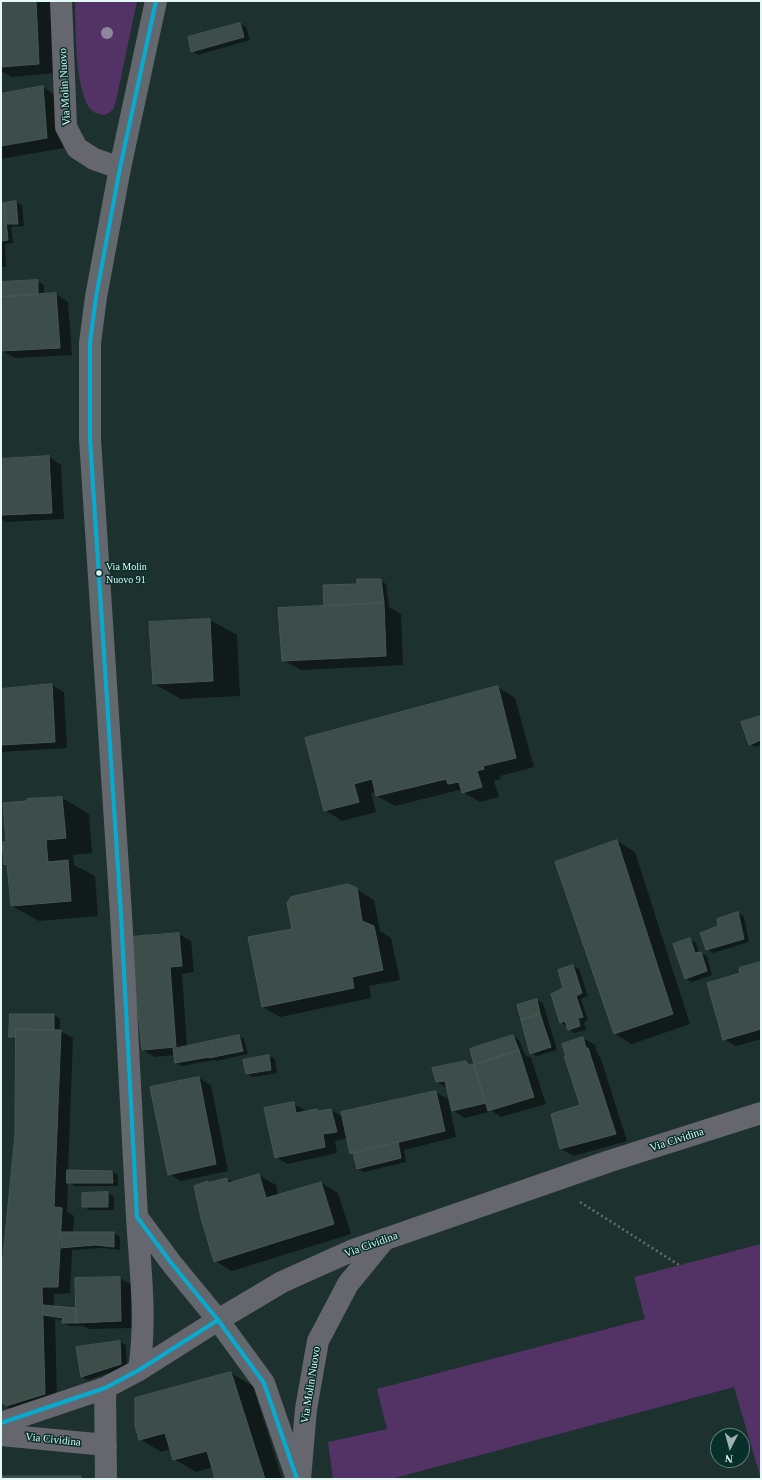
<!DOCTYPE html>
<style>
body{margin:0}
#map{position:relative;width:762px;height:1480px;overflow:hidden;background:#1d322f;font-family:"Times New Roman",serif}
canvas{display:block}
.frame{position:absolute;inset:0;border:2px solid #e4f9f5;pointer-events:none}
.north{position:absolute;left:710px;top:1428px;width:40px;height:40px;box-sizing:border-box;background:#07302b;border:1px solid #5f807c;border-radius:50%;rotate:186deg;font-size:11px;font-weight:700;line-height:16px;text-align:center;color:#e4f9f5}
.north::after{content:'';display:block;margin:auto;width:14px;height:18px;background:#9eb3b0;clip-path:polygon(50% 0,100% 100%,50% 72%,0 100%)}
</style>
<div id="map">
<canvas width="762" height="1480"></canvas>
<div class="frame"></div>
<div class="north">N</div>
</div>
<script>
const ctx = document.querySelector('canvas').getContext('2d');
ctx.lineJoin = 'round';
function paint(path, color) {
  ctx.fillStyle = color;
  ctx.fill(path, 'evenodd');
}
function trace(path, color, width, dash) {
  ctx.strokeStyle = color;
  ctx.lineWidth = width;
  ctx.lineCap = dash ? 'butt' : 'round';
  ctx.setLineDash(dash || []);
  ctx.stroke(path);
}
function write(font, color, halo, rows, align = 'center') {
  ctx.font = font + ' "Times New Roman",serif';
  ctx.lineWidth = 3;
  ctx.setLineDash([]);
  ctx.textBaseline = 'middle';
  ctx.strokeStyle = halo;
  ctx.fillStyle = color;
  for (const [text, x, y, turn = 0] of rows) {
    ctx.save();
    ctx.translate(x, y);
    ctx.rotate((+turn || 0) * Math.PI / 180);
    ctx.textAlign = isNaN(turn) ? turn : align;
    if (halo) ctx.strokeText(text, 0, 0);
    ctx.fillText(text, 0, 0);
    ctx.restore();
  }
}
const green = new Path2D(`
 M75 1H137L116 101 113 110 105 115C102 114 96 114 94 112 74 98 76 24 75 1Z
 M761 1244V1479L734 1387 391 1479H333L328 1442 387 1429 377 1389 645 1319 634 1277Z`);
const shadow = new Path2D(`
 M1 1H53L56 73 12 77 1 71Z
 M240 24 246 27 250 40 198 55 192 51Z
 M43 87 60 98 64 148 1 159V95Z
 M16 202 22 205 24 226 11 227 13 243 5 244 6 267H1V203Z
 M38 281 44 285V295L56 294 68 302 72 355 15 358 2 351 1 341V283Z
 M49 457 61 465 64 519 6 522 1 519V460Z
 M380 580 386 584 389 606H387L401 614 403 665 301 670 283 660 358 585Z
 M210 620 237 635 240 696 181 699 154 684 150 623Z
 M52 685 64 692 67 748 1 752V690Z
 M498 687 515 698 534 767 500 776 501 779 494 781 499 797 480 802 459 790 395 806 377 796 376 792 371 793 376 812 342 821 325 810 306 739Z
 M761 717V745L756 747 750 744Z
 M62 798 89 814 92 853 73 855 74 865 95 876 98 916 39 921 12 906 8 867 5 865 8 843Z
 M617 841 635 852 690 1024 632 1044 615 1034Z
 M356 889 374 900 380 931 391 938 400 980 369 986 371 998 280 1017 263 1007 249 938 293 930Z
 M738 913 744 917 749 942 713 953 707 949Z
 M179 934 191 941 194 972 182 974 187 1047 238 1036 244 1039 248 1054 216 1061 214 1060 182 1066 176 1063 175 1055 155 1057 143 1050Z
 M690 940 696 943 699 953 707 956 712 975 692 982 686 979Z
 M761 963V1039L736 1046 724 1039 741 974Z
 M573 966 579 969 588 996 581 999 588 1020 584 1022 586 1030 574 1033 561 1022Z
 M536 1000 543 1003 557 1050 537 1056 531 1053Z
 M54 1015 60 1019V1031L73 1038 68 1171 112 1172 118 1175V1186H75L68 1182 67 1212 74 1216 73 1233H114L120 1237V1250L102 1248 72 1250 70 1293 54 1294V1307L77 1309 120 1278 132 1285 133 1328 89 1329 83 1326H69L63 1323V1320L55 1319 57 1400 19 1413 6 1406 1 1400V1278L16 1135 17 1040 10 1036Z
 M513 1036 519 1040 525 1055 531 1058 546 1104 501 1117 492 1111 465 1118 453 1111 447 1088 437 1082 466 1062 475 1066Z
 M583 1038 595 1045 598 1055 600 1056 627 1141 574 1156 561 1149 552 1114 581 1106 567 1056Z
 M269 1056 275 1059 277 1073 253 1077 247 1074Z
 M199 1078 211 1085 228 1171 181 1181 169 1174Z
 M435 1092 448 1099 456 1137 404 1150 406 1162 364 1172 357 1169 355 1156 351 1154 348 1138 335 1141 337 1153 288 1164 275 1157 294 1104 306 1111 307 1112 331 1110 343 1117Z
 M258 1175 276 1185 279 1196 321 1183 338 1193 351 1234 232 1271 215 1261 208 1182 210 1183 227 1179 233 1182Z
 M108 1193 114 1197V1210H89L83 1206V1194Z
 M120 1342 126 1345 127 1367 88 1380 82 1377 77 1348Z
 M231 1373 253 1386 282 1479H216L213 1467 196 1472 174 1459 171 1449 161 1452 140 1439Z`);
const building = new Path2D(`
 M1 1H36L39 64 1 67Z
 M240 23 244 37 191 52 188 37Z
 M43 86 47 138 1 146V94Z
 M16 201 18 224H6L4 203Z
 M1 203H4L8 240 1 241Z
 M38 280V295L1 297V282Z
 M56 293 60 348 1 351V297Z
 M49 456 52 513 1 515V459Z
 M357 579H381L384 603 324 606 323 585 357 584Z
 M384 603 386 656 282 661 278 608Z
 M210 619 213 681 153 684 149 622Z
 M52 684 55 742 1 745V689Z
 M498 686 516 758 483 766 484 769 477 771 482 787 462 793 459 782 448 784 446 779 376 796 372 779 354 784 359 802 324 811 305 738Z
 M761 716V740L749 745 741 722Z
 M62 797 66 838 46 840 48 862 68 860 71 901 11 906 7 864 4 865 2 842H6L3 803 27 801V799Z
 M617 840 673 1014 614 1034 555 862Z
 M348 884 357 888 362 921 374 926 383 970 352 977 354 988 262 1007 248 937 292 929 287 903 291 897Z
 M738 912 744 939 706 950 700 933 718 926 717 919Z
 M179 933 182 966 170 967 176 1047 142 1050 130 937Z
 M690 938 695 953 701 952 707 971 685 979 673 944Z
 M761 962V1029L723 1040 707 983 740 973 739 968Z
 M573 965 582 993 576 996 583 1017 578 1018 580 1026 568 1030 565 1021 560 1023 551 994 563 988 558 970Z
 M537 999 540 1014 521 1020 517 1005Z
 M10 1014H54V1030L16 1029V1037H9Z
 M540 1014 551 1047 530 1054 521 1020Z
 M16 1029 61 1030 54 1207 62 1208 58 1287H42L45 1394 6 1406 1 1402V1277L15 1135Z
 M239 1035 243 1051 209 1058V1057L175 1063 173 1049Z
 M513 1035 519 1050 474 1065 470 1049Z
 M583 1037 586 1048H588L616 1134 560 1149 551 1114 580 1105 564 1056H566L562 1044Z
 M519 1050 534 1097 488 1111 474 1065Z
 M269 1055 271 1070 246 1074 243 1060Z
 M466 1061 468 1064 474 1065 486 1103 452 1111 445 1081 436 1082 432 1068Z
 M199 1077 216 1164 168 1175 150 1087Z
 M436 1091 445 1131 350 1154 341 1112Z
 M294 1102 296 1113 317 1109 318 1111 331 1109 337 1132 323 1134 325 1147 275 1158 264 1108Z
 M398 1142 401 1158 357 1169 353 1153Z
 M67 1170 112 1171 113 1183H67Z
 M259 1174 266 1198 321 1182 334 1224 214 1262 201 1218 194 1186 208 1181V1183L227 1178 228 1183Z
 M108 1192V1207H82V1193Z
 M60 1232H114V1247L95 1245 59 1248Z
 M120 1277 121 1321 76 1323 75 1278Z
 M43 1305 76 1308V1323H62L63 1318 43 1315Z
 M120 1341 121 1364 81 1377 76 1347Z
 M231 1372 265 1479H215L207 1451 173 1460 165 1433 139 1440 135 1426V1398Z
 M1 1476H81V1479H1Z`);
const path = new Path2D(`
 M580 1202 679 1265`);
const minor = new Path2D(`
 M61 1 66 127 77 148 94 159 120 168
 M137 1217C140 1268 147 1319 139 1370
 M105 1388 106 1479
 M1 1423 105 1388 139 1370 218 1320 282 1282 351 1251 610 1161 761 1113
 M1 1435 106 1445
 M300 1479 306 1409 318 1341 348 1284 384 1240`);
const major = new Path2D(`
 M156 1 120 168 96 297 90 343V439L121 914 137 1217 172 1264 218 1320 264 1383 297 1479`);
const bus1 = new Path2D(`
 M156 1 120 168 96 297 90 343V439L121 914 137 1217 172 1264 218 1320 264 1383 297 1479
 M1 1423 105 1388 139 1370 218 1320`);
const trees = [
 [107,33]
];
const markers = [
 [99,573,3.5,"#e4f9f5"]
];
const busNames = [
 ["Via Molin",106,567],
 ["Nuovo 91",106,580]
];
const streetNames = [
 ["Via Molin Nuovo",65,87,-93],
 ["Via Cividina",677,1140,-18],
 ["Via Cividina",371,1245,-20],
 ["Via Molin Nuovo",311,1385,-81],
 ["Via Cividina",53,1440,6]
];
paint(green, '#533265');
paint(shadow, '#0007');
paint(building, '#3c4d4a');
trace(building, '#475755', 1);
trace(path, '#666c6f', 2.5, [2, 3]);
trace(minor, '#66666e', 22);
trace(major, '#63676e', 22);
trace(bus1, '#06acd0', 4);
ctx.fillStyle = '#8e889d';
for (const [x, y] of trees) {
  ctx.beginPath();
  ctx.arc(x, y, 6, 0, 2 * Math.PI);
  ctx.fill();
}
for (const [x, y, r, color] of markers) {
  const dot = new Path2D();
  dot.arc(x, y, r, 0, 2 * Math.PI);
  ctx.fillStyle = color;
  ctx.fill(dot);
  trace(dot, '#07302b', 1.5);
}
write('10px', '#e4f9f5', '#07302b', busNames, 'left');
write('11px', '#e4f9f5', '#07302b', streetNames);
</script>
